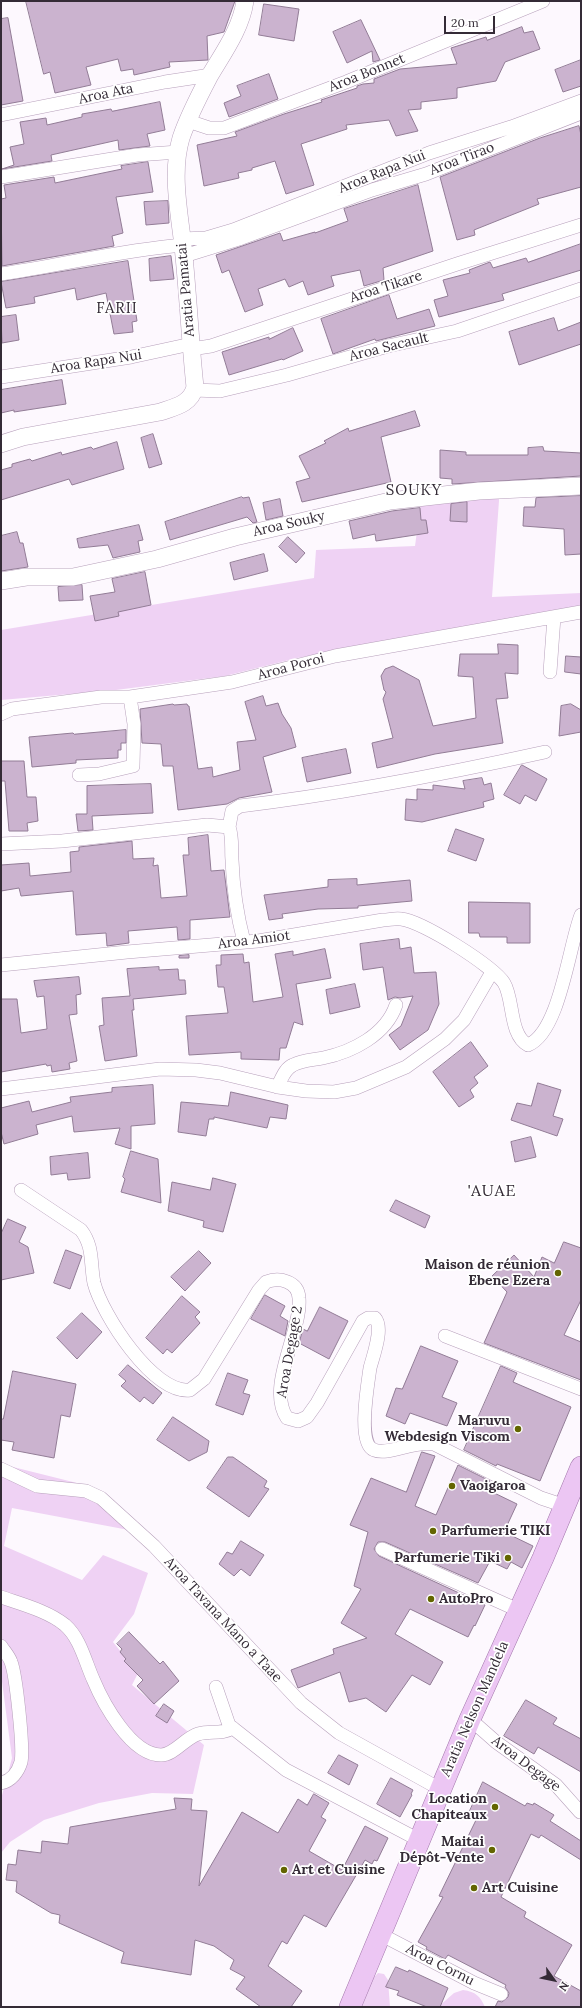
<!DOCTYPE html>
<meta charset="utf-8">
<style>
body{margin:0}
#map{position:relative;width:582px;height:2008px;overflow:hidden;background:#fdf8fe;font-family:Lora,serif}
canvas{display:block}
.frame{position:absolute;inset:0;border:2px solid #342b36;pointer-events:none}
.north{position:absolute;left:534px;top:1960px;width:40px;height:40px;-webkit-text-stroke:3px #fff;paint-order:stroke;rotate:123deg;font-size:11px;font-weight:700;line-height:16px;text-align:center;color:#342b36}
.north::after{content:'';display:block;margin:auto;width:14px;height:18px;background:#342b36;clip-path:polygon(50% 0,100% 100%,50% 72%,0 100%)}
.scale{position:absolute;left:444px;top:16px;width:51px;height:18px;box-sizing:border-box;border:2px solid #342b36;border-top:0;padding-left:5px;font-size:12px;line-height:14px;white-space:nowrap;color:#342b36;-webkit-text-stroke:3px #fff;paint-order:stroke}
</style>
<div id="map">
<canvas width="582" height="2008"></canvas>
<div class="frame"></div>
<div class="north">N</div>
<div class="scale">20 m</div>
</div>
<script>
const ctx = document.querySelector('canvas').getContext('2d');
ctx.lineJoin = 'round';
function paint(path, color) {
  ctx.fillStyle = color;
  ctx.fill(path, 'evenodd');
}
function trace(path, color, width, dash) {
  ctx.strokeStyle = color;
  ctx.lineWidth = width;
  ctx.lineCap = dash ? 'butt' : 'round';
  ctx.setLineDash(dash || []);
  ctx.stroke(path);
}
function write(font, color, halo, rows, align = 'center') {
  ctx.font = font + ' Lora,serif';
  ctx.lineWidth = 3.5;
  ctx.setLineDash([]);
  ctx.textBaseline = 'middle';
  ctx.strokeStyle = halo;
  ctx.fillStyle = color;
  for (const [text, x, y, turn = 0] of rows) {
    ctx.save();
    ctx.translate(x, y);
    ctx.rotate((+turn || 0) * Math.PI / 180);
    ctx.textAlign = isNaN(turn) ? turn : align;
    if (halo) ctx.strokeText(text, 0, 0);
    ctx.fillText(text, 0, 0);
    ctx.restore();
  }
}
const green = new Path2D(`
 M500 487 492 597 581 593V612L419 635 297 658 225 676 116 690 1 700V630L314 578 316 550 415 546 422 495Z
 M1 1464 81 1484 134 1531 12 1508 4 1546 82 1580 103 1555 148 1573 134 1614 113 1642 138 1673 132 1685 204 1745 193 1794 152 1793 99 1803 44 1820 10 1842 1 1853V1799L12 1758 1 1674Z
 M378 1973 384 1974 388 1980 390 2007H362L373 1978Z
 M463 1990C476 1992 480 1996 485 2007H438L454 1993Z`);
const building = new Path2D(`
 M26 1H235L224 32 207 36 208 60 169 62 170 67 134 75 133 69 121 71 118 59 86 67 91 85 55 93 50 72 44 74Z
 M264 4 299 9 294 41 259 35Z
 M8 18 23 101 1 105V19Z
 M361 20 380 60 373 62 372 51 347 63 333 32Z
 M522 27 524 33 533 31 540 49 505 62 496 81 457 88V98L421 102V109L408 110 418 131 396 136 389 120 346 125 347 129 301 144 314 185 286 194 275 161 252 168V170L238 173 239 178 204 186 197 145 237 136 235 132 284 114 322 102 321 100 357 88V86L363 84 374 83V79L400 69 457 64 451 48 486 37 487 40Z
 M581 60V86L563 92 555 70Z
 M269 74 278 99 229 117 224 103 241 96 237 86Z
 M160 102 165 130 147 134 150 146 119 150 118 140 51 155 52 161 2 169 14 165 10 147 24 144 20 122 46 118 47 125 82 117V114L111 109 112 111Z
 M579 126 581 135V187L537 199 539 204 474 230 475 235 457 240 440 177 540 138Z
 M148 162 153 192 116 197 123 233 112 236 114 246 2 266 1 199 6 198 4 185 54 177 55 183 122 169 121 166Z
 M418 185 433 251 383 268 384 280 364 286 360 270 331 276 334 286 308 295 303 281 289 287 285 279 258 289 263 305 245 312 229 270 222 273 216 255 280 233 283 241 315 232V233L348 221 344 209Z
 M168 201 169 223 146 225 144 202Z
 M581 244V270L502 294 504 300 439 317 434 300 448 296 443 280 470 273 469 270 490 262 493 268 526 258 528 262Z
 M171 256 174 279 150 281 149 259Z
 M128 261 137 321 132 322 133 332 114 334 106 293 77 300 75 288 34 297 35 303 6 308 1 282Z
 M389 295 397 319 429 309 435 326 376 341 375 339 333 354 321 319Z
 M16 315 19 340 2 343 1 317Z
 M554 318 558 331 581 322V344L519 365 509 332Z
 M293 328 303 351 283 360 282 359 229 375 222 352 269 337V339Z
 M62 380 66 404 14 412V410L1 413V390Z
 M415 411 420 426 381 437 391 482 302 502 296 482 310 478 299 456 326 443 324 441 348 428 349 431Z
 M153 434 162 464 149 468 141 438Z
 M117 442 124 469 72 485 69 479 1 500V470L12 467V464L30 459 32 461 61 452 62 455 91 447 93 449Z
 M543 447 544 451 581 453V476L452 484V479L440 478V450L466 452V455H528V448Z
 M581 496V554L565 555 564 529 523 526 524 507H535L536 498Z
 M242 497 243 498 249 497 257 522 253 523 247 517 170 540 165 522Z
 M280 499 283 516 266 520 263 503Z
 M467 502V522L450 521 451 504Z
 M420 508 421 520H426L428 533 376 541 375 534 353 539 349 521 392 511Z
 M139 525 143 540 138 541 140 552 113 558 108 545 79 548 77 539Z
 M17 532 20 543H23L28 567 1 571V536Z
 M288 537 305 553 296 563 279 547Z
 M264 554 268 571 234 580 230 563Z
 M145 572 151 605 118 612 119 616 95 621 90 596 115 592 112 579Z
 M82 585 83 600 59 601 58 587Z
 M498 644 518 645V674L505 673 508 698 496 699 503 743 435 754 377 768 372 743 393 738 383 699 386 692 384 690 381 676 385 669 393 666 419 680 433 726 476 718 473 677 458 676 460 654H498Z
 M566 656 581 657V674L565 672Z
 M263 696 266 706 278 703 282 714 291 728 296 747 263 757 272 792 239 798 227 804 178 810 173 766H163L161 744 142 743 140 709 173 704 174 705 187 704 188 706H189L198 769 212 767 213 777 240 770 237 742 256 740 245 702Z
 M571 704 581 710V732L559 736 561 706Z
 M126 730V743H121V750H118V758L76 760V763L32 767 29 737 73 733 74 734Z
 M346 749 351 773 307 782 302 758Z
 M1 761H24L27 797H36L38 821 27 823 28 831H9L5 781H1Z
 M522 765 547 779 536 801 525 795 520 804 504 795Z
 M482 778 484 785 491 783 494 799 483 802 484 807 422 822 405 820 406 799 417 800V789L433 790V785L465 789 463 781Z
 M151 784 153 813 92 816 93 830 78 831 76 814H87V786Z
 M456 829 484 839 476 861 448 851Z
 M208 835 211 871 224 870 230 917 190 920V939L178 940 177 927 128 931 129 943 107 946 106 933 76 935 73 891 21 896 19 888 1 891V865L29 863 30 876 71 872 70 852 79 851V847L132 841 133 859 154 858 153 866 158 865 161 898 187 896 183 855H189L188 838Z
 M357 879V885L410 880 412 901 358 906V908L318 909 282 914 283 918 269 920 264 895 328 887V880Z
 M469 902 530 903V943H507V937H480L479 933H469Z
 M399 939 400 949 411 947 414 973 436 972 439 1004 428 1030 400 1050 389 1035 401 1026 413 996 400 998 395 997 388 1000 383 967 363 970 360 944Z
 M325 949 331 978 296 984 303 1025 294 1022 286 1048H280L279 1060 241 1059V1052L189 1055 186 1016 228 1013 224 987H218L216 965H221V955L243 954 244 963 249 962 253 1002 283 997 275 954 293 951V955Z
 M189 955V958H179V956Z
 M159 967V970L178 969 179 980H185L186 994 133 999 134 1010H132L137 1056 105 1061 99 1026 104 1025 102 998 130 996 127 969Z
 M79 977 81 994 76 995 77 1014 69 1015 77 1061 69 1063 70 1069 52 1072 51 1065 47 1066 46 1064 1 1072V999H17L21 1033 47 1029 44 996 37 997 34 981Z
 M355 984 360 1007 330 1014 326 990Z
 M471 1042 488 1066 474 1077 478 1083 470 1090 474 1097 459 1107 433 1072Z
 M538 1083 561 1090 553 1116 563 1119 557 1136 511 1120 517 1103 531 1106Z
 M153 1085 155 1124 131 1126V1149L115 1144 120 1128 74 1132 72 1116 36 1125 38 1134 4 1144 1 1132V1108L29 1101 32 1112 71 1102 70 1097 112 1092V1088Z
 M231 1092 288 1105 286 1119 270 1117 267 1128 214 1117V1119H209L206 1136 178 1132 181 1102 228 1106Z
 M531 1137 536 1157 515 1162 511 1142Z
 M131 1151 158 1159 161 1203 121 1192 125 1179 123 1177Z
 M88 1153 90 1178 68 1180 67 1173 51 1175 50 1157Z
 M213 1178 236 1184 223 1232 203 1227 204 1221 168 1211 172 1182 210 1190Z
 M396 1200 430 1216 425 1228 390 1211Z
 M8 1219 26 1227 19 1242 28 1247 34 1273 1 1280V1234Z
 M564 1242 581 1248V1300L564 1335 581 1342V1380L484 1343 507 1292 492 1276 514 1255 534 1277 542 1257 554 1263Z
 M66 1250 82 1256 70 1289 54 1283Z
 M199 1251 211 1263 185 1291 171 1277Z
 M265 1295 285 1306 280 1316 288 1321 285 1336 251 1319Z
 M182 1296 200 1312 195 1317 200 1323 172 1353 167 1349 163 1354 146 1338Z
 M320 1307 348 1321 329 1359 299 1343 303 1329 307 1331Z
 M82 1313 102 1332 77 1359 57 1338Z
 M421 1346 458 1361 442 1397 457 1403 447 1426 410 1413 405 1424 386 1416 396 1388 402 1389Z
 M128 1365 162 1393 153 1404 144 1397 140 1402 121 1386 126 1381 119 1375Z
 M501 1366 517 1373 513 1382 571 1407 540 1481 497 1464 496 1466 464 1450Z
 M13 1371 76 1384 70 1417 61 1415 54 1458 12 1450 14 1442 1 1440V1419H3Z
 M228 1373 248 1380 243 1393 250 1395 243 1415 216 1405Z
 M173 1417 209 1441 207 1452 189 1461 157 1440Z
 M422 1452 435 1456 415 1506 436 1515 458 1465 490 1481 486 1489 517 1504 504 1532 533 1546 522 1568 511 1562 507 1569 490 1561 478 1583 385 1542H378L374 1549 379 1556 485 1605 475 1626 474 1625 468 1637 410 1609 395 1634 443 1662 430 1685 412 1675 386 1712 366 1698 349 1702 340 1672 298 1688 291 1670 334 1654 333 1649 367 1638 341 1623 361 1589 354 1586 368 1532 350 1525 371 1478 406 1492Z
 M228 1457H233L267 1481 264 1487 269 1489 249 1517 207 1488Z
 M241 1541 264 1555 250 1576 241 1569 234 1576 219 1564 227 1552 232 1554Z
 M129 1632 160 1664 163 1661 179 1681 154 1704 137 1686 143 1680 124 1661 126 1659 120 1652 122 1649 117 1644Z
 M526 1700 557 1718 553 1724 581 1739V1772L538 1747 534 1754 504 1736Z
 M164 1704 174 1711 167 1723 156 1716Z
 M339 1755 358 1765 349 1785 328 1773Z
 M391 1778 413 1790 411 1794 412 1795 400 1817 377 1804Z
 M483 1782 525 1806 527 1803 533 1805 534 1803 554 1815 550 1821 581 1841V1860L541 1835 539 1838 531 1834 501 1897 526 1912 524 1917 572 1945 554 1976 581 1991V2007H495L498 2001 502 2002 508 1997 509 1993 505 1987 506 1985 448 1955 445 1959 426 1949 427 1947 418 1942 443 1897 439 1896 477 1818 469 1813Z
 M314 1794 329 1803 321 1817 326 1820 309 1851 342 1870 365 1826 388 1838 377 1861 374 1860 372 1864 365 1860 326 1927 304 1915 287 1944 282 1941 268 1966 302 1991 291 2007H261L236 1989 245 1977 230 1969 234 1960 214 1946 195 1940 191 1975 121 1963 124 1952 59 1923 60 1915 51 1913 16 1892 17 1881 6 1880 8 1864 16 1865 18 1850 41 1853 42 1841 68 1844 70 1827 176 1809 174 1798 192 1799 191 1810 207 1811 199 1886 242 1812 278 1833 298 1799 307 1805Z
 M396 1967 408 1972 409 1970 448 1988 440 2007H427L397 1995 399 1991 386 1987Z`);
const minor = new Path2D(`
 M1 115 165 82 211 75
 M188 121 209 128H224L346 82 543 1
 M1 177 137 155 178 152
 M182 239 206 238 233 230 429 153 511 127 581 101
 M184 256 242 238 372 190 426 174 581 113
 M1 274C62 265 122 250 183 245
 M191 349 211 346 457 264 581 225
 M1 377 131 357 191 344
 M194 390 220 391 287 375 388 346 457 331 581 289
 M550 672 554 617
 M1 714 12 709 101 697H130L232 682 335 656 581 612
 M79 775 99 774 133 766 134 724 130 697
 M229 827 232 811 240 806C342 794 445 774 545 752
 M1 844 62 841 207 825 229 827C233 837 231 849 232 860 233 888 237 915 244 942
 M1 965 127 952 258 941 383 920C389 920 395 918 401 919 422 921 493 966 504 983 514 999 509 1035 528 1045 560 1032 569 945 581 915
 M277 1087C282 1079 284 1069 293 1065 302 1060 313 1060 323 1058 352 1052 386 1035 396 1005
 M1 1089 160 1069 196 1070 220 1073 278 1087 306 1091 334 1092 356 1088 406 1067 445 1039 464 1020 492 972
 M21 1190 81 1230C94 1247 90 1263 94 1283 102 1314 153 1394 190 1390L204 1379 259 1290 266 1282C279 1277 298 1281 299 1298 302 1331 266 1387 287 1418L298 1421 307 1417 317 1403 363 1321 368 1318H375C384 1328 373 1356 370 1368 368 1383 357 1444 374 1450 389 1456 413 1440 434 1444L541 1498 565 1506
 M445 1336 581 1389
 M1 1469 37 1486 86 1491 101 1498 154 1546 301 1703 339 1733 440 1789
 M382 1549 518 1610
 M1 1597C21 1604 48 1611 65 1625 80 1638 85 1661 93 1679 103 1703 131 1755 161 1755 174 1755 185 1738 198 1734 210 1730 221 1735 233 1728
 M1 1646C4 1651 9 1656 11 1662 16 1675 24 1748 21 1762 18 1772 11 1781 1 1783
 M216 1687 229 1725 286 1770 419 1840
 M470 1719 496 1742 556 1785 580 1812
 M380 1934 474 1983 501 1994`);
const tertiary = new Path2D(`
 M1 444 23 437 160 412C175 407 191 404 195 387 190 340 188 293 183 246 179 211 171 172 181 138 188 117 199 96 209 77 223 53 241 29 245 1
 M1 581 26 577H73L157 559 235 537 390 501 479 491 581 486`);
const primary = new Path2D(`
 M350 2007 470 1719 543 1558 581 1467`);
const markers = [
 [558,1273,4,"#636500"],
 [518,1429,4,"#636500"],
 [452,1486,4,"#636500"],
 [433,1531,4,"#636500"],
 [508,1558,4,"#636500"],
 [431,1599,4,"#636500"],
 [495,1807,4,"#636500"],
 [492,1850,4,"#636500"],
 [284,1870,4,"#636500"],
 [474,1888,4,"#636500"]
];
const streetNames = [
 ["Aroa Bonnet",367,73,-22],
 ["Aroa Ata",106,94,-12],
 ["Aroa Tirao",462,159,-21],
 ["Aroa Rapa Nui",382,172,-22],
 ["Aroa Tikare",386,287,-18],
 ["Aratia Pamatai",186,290,-95],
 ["Aroa Sacault",389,347,-14],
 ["Aroa Rapa Nui",96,362,-9],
 ["Aroa Souky",289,524,-13],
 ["Aroa Poroi",291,667,-15],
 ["Aroa Amiot",254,940,-7],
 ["Aroa Degage 2",290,1352,-80],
 ["Aroa Tavana Mano a Taae",223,1620,47],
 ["Aratia Nelson Mandela",475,1709,-66],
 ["Aroa Degage",526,1764,37],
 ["Aroa Cornu",440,1965,27]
];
const poiNames = [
 ["Maison de réunion",550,1265],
 ["Ebene Ezera",550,1281],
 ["Maruvu",510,1421],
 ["Webdesign Viscom",510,1437],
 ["Vaoigaroa",460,1486,"left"],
 ["Parfumerie TIKI",441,1531,"left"],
 ["Parfumerie Tiki",500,1558],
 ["AutoPro",439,1599,"left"],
 ["Location",487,1799],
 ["Chapiteaux",487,1815],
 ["Maitai",484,1842],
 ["Dépôt-Vente",484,1858],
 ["Art et Cuisine",292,1870,"left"],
 ["Art Cuisine",482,1888,"left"]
];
const neighbourhoodNames = [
 ["FARII",117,309],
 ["SOUKY",414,491]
];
const quarterNames = [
 ["'AUAE",492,1191]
];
paint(green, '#efd2f4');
paint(building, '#cbb3cf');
trace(building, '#927c96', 1);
trace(minor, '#b7a0bb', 14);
trace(tertiary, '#b7a0bb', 18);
trace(primary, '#a377ac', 22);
trace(minor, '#fff', 13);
trace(tertiary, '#fff', 17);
trace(primary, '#ecc6f3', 21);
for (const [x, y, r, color] of markers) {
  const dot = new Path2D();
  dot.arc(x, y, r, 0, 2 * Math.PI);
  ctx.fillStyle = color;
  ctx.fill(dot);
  trace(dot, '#fff', 1.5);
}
write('14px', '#342b36', '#fff', streetNames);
write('bold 14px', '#342b36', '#fff', poiNames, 'right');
ctx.letterSpacing = '1px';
write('15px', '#342b36', '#fff', neighbourhoodNames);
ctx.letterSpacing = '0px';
ctx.letterSpacing = '1px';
write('16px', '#342b36', '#fff', quarterNames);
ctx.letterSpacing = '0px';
</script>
